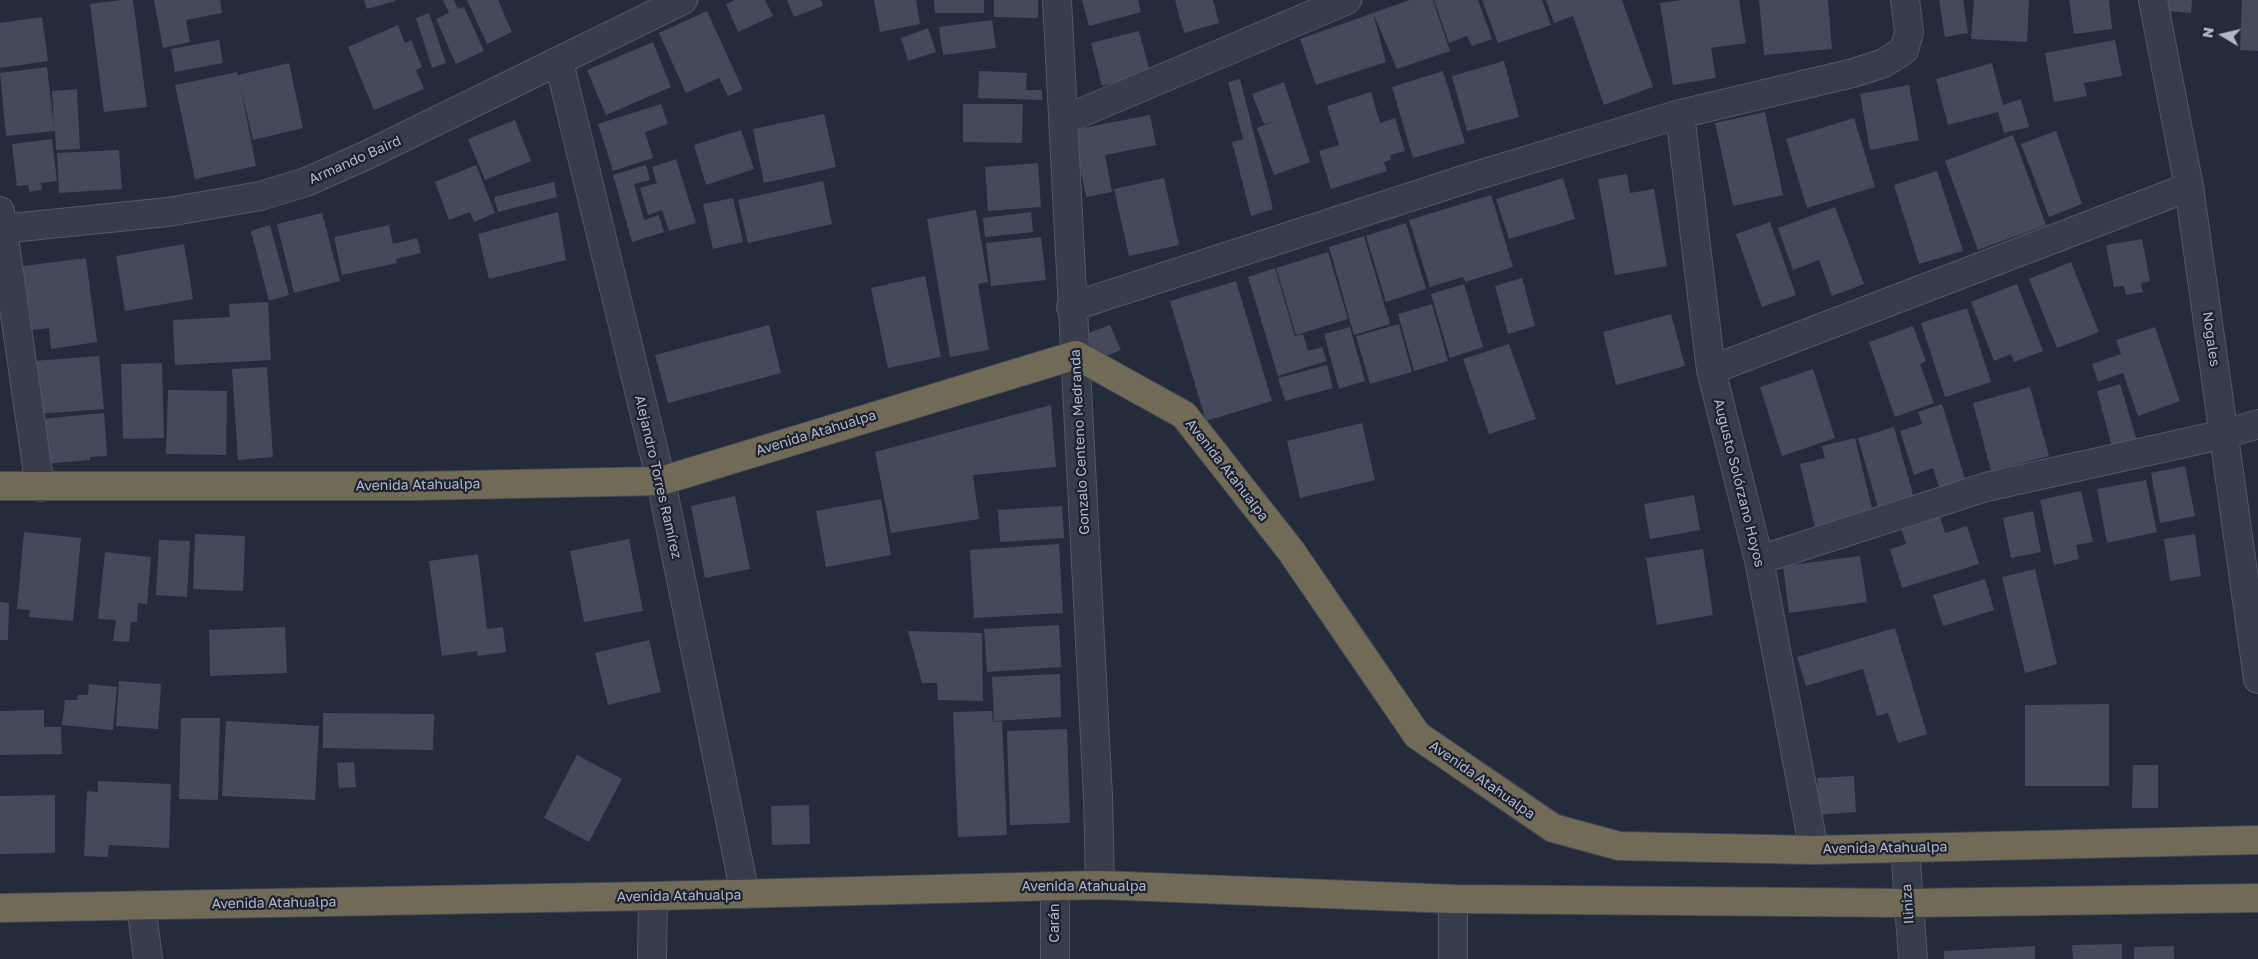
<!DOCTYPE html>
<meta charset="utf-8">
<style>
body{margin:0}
#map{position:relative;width:2258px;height:959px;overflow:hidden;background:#242b3b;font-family:"Golos Text",sans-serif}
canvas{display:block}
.north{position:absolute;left:2198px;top:10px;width:50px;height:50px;-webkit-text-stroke:4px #1d2230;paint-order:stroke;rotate:279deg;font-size:14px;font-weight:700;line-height:20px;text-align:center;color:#b4b8c6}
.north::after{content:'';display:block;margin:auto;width:18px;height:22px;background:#b4b8c6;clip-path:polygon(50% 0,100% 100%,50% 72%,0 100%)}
</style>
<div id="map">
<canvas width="2258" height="959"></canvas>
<div class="north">N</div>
</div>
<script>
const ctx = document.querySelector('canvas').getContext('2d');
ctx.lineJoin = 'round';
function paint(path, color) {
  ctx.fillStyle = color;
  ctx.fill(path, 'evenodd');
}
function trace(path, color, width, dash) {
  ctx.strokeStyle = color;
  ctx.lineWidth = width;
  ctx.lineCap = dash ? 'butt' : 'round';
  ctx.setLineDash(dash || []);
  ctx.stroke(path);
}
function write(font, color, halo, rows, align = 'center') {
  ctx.font = font + ' "Golos Text",sans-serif';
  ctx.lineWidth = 4.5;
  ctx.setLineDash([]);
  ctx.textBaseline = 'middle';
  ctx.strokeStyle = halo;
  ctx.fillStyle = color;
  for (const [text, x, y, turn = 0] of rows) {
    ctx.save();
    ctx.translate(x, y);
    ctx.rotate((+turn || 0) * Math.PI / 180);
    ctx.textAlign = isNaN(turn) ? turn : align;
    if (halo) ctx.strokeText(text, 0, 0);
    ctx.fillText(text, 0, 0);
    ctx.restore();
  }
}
const building = new Path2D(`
 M121 0H133L147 107 104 112 90 4Z
 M154 0H220L222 13 186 20 190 42 163 48Z
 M364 0H395V1L367 9Z
 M443 0H454L458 9 464 7 484 51 456 64 436 19 449 13Z
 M467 0H498L512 32 487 44Z
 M735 0H765L773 16 738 32 726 4Z
 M787 0H821L823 6 794 17Z
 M874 0H916L920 24 880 32Z
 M934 0H984V13H935Z
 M994 0H1038V18L994 17Z
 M1082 0H1138L1141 12 1089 26Z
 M1175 0H1213L1219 23 1184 33Z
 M1410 0H1433L1450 51 1397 69 1373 13Z
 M1434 0H1478L1492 39 1472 46 1467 36 1449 43Z
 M1482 0H1542L1551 25 1498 43Z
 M1546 0H1622L1653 87 1604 105 1573 16 1554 23Z
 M1681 0H1739L1746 43 1711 48 1716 78 1673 85 1660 3Z
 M1759 0H1828L1832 49 1764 55Z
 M1939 0H1963L1968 33 1945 37Z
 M1974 0H2029L2027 42 1971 39Z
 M2069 0H2109L2112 29 2074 34Z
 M2159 0H2192L2191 13 2158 10Z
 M2242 0H2258V51L2240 50Z
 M707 11 743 90 728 96 719 78 686 93 659 33Z
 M429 13 446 63 432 68 416 18Z
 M1373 13 1386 62 1316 85 1300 39Z
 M42 17 48 61 0 68V23Z
 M992 20 996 48 943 55 939 27Z
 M398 25 405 43 411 40 422 67 416 70 424 89 374 110 348 47Z
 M928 28 936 52 908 61 901 38Z
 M1139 31 1150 73 1102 86 1091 43Z
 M219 40 223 63 175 72 171 49Z
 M2115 40 2122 76 2084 83 2087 96 2054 102 2045 53Z
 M653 42 671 87 606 115 587 70Z
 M1504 61 1519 117 1467 131 1452 76Z
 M289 63 303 128 253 140 240 84 256 166 195 179 175 85 237 72 238 75Z
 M1992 63 2003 105 2021 99 2029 127 2004 133 1998 112 1948 125 1936 79Z
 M47 67 54 128 52 91 77 89 80 149 56 150 55 131 6 136 0 73Z
 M979 71 1027 73 1026 90H1042V100L978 98Z
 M1443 71 1465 143 1413 158 1392 87Z
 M1240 79 1273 209 1251 216 1232 142 1243 139 1228 82Z
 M1284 82 1310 162 1274 175 1257 128 1275 121 1264 124 1252 94Z
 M1909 85 1919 140 1870 150 1860 94Z
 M1371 92 1380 123 1395 118 1405 151 1390 155 1391 160 1384 162 1387 171 1331 189 1319 151 1339 145 1327 106Z
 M661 104 668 124 645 132 653 158 613 171 598 124Z
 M963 104H1023L1022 143 963 142Z
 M1765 112 1783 195 1733 206 1715 123Z
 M824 114 836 167 764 183 753 129Z
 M1150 115 1156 145 1105 155 1112 192 1086 197 1073 130Z
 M1854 118 1875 187 1807 208 1786 139Z
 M515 120 531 161 485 180 468 139Z
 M741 130 754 169 706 185 694 145Z
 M2056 131 2082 204 2049 217 2021 144Z
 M2013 135 2046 225 1978 250 1945 161Z
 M52 139 57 181 41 183 42 190 29 192 28 185 17 186 12 144Z
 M119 150 122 189 59 193 57 153Z
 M676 159 696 223 669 231 662 210 648 215 640 188 657 183 652 167Z
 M1038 163 1041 207 988 211 985 167Z
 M476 165 495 213 474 222 470 212 449 220 435 182Z
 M646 165 650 180 634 184 644 220 659 215 664 232 632 242 613 175Z
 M1937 171 1963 251 1919 264 1894 185Z
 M1627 174 1630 193 1654 189 1667 266 1615 275 1598 179Z
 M1164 178 1179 245 1129 256 1114 189Z
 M1563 178 1575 219 1509 239 1496 199Z
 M823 181 832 224 748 243 738 200Z
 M554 182 557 197 498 212 494 197Z
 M1491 195 1513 267 1465 282 1463 277 1430 287 1409 220Z
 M733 198 743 242 713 249 703 204Z
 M1835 207 1864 284 1832 296 1819 260 1793 270 1778 228Z
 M976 210 988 282 978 284 989 350 950 357 927 219Z
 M558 212 566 260 489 279 478 234Z
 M1031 212 1033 232 985 237 983 218Z
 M322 213 340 281 294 293 277 224Z
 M1770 222 1796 295 1762 307 1736 234Z
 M1406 223 1426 289 1386 302 1366 236Z
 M270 225 289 295 269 301 251 231Z
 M389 225 393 244 417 238 421 253 396 259 397 263 342 275 334 237Z
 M1364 236 1390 324 1354 335 1329 247Z
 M1041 237 1046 280 991 286 986 243Z
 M2142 239 2150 281 2141 283 2143 292 2126 295 2124 286 2114 287 2106 245Z
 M184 244 193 299 125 311 116 256Z
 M1328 252 1348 319 1296 335 1276 268Z
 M86 258 97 342 51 349 49 328 24 331 16 267Z
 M2071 262 2099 332 2057 348 2029 279Z
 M1275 268 1295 336 1303 334 1308 351 1322 347 1327 361 1278 376 1248 277Z
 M925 276 941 357 888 368 871 288Z
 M1522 278 1535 326 1508 334 1495 286Z
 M1236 281 1272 401 1206 421 1170 301Z
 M1464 284 1483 347 1450 358 1431 294Z
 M2017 284 2043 351 2014 362 2011 354 1994 361 1971 302Z
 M268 302 271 360 175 365 173 320 230 317 229 304Z
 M1432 304 1448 361 1414 371 1398 314Z
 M1967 308 1991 382 1945 397 1921 323Z
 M1671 314 1685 366 1616 385 1603 332Z
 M1399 324 1412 372 1370 384 1356 336Z
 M769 325 781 373 668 403 655 355Z
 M1110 325 1121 350 1097 360 1086 334Z
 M1913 326 1926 361 1920 364 1934 403 1895 417 1869 342Z
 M1350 327 1365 381 1339 389 1324 334Z
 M2155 327 2180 401 2138 416 2123 373 2098 382 2092 364 2121 354 2116 340Z
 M1509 344 1536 419 1489 434 1463 359Z
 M99 356 104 409 38 414 33 361Z
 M162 363 164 438 123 439 121 364Z
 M1327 365 1333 388 1285 401 1278 378Z
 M267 367 273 457 238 460 232 369Z
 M1813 369 1835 438 1782 456 1760 387Z
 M2120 384 2137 441 2112 447 2097 391Z
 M2030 387 2049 456 1991 471 1973 403Z
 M168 390 227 391 226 455 166 454Z
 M1942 404 1965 479 1939 487 1933 468 1914 475 1900 431 1922 424 1918 412Z
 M1051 405 1056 467 973 475 979 519 891 533 875 452Z
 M104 413 107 456 90 457V460L43 464 40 419Z
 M1362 423 1375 480 1300 498 1287 441Z
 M1894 427 1914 498 1878 508 1858 438Z
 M1855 438 1874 516 1816 531 1800 464 1825 458 1822 446Z
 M2185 466 2195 516 2160 523 2151 473Z
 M2146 480 2157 532 2107 543 2097 489Z
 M2081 491 2093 542 2076 545 2079 559 2054 565 2040 500Z
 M1694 495 1700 530 1650 539 1644 504Z
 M735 496 750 569 705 578 691 506Z
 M881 499 891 555 826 567 816 511Z
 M1062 506 1064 538 1000 542 998 510Z
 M2033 511 2041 552 2011 558 2003 518Z
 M1940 516 1945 533 1967 526 1979 564 1902 588 1890 549 1906 544 1901 528Z
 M24 532 81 538 73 621 29 617 30 610 17 609Z
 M195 534 245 536 243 591 193 589Z
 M2195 534 2201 576 2170 581 2164 539Z
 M629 539 643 611 584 622 570 551Z
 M159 540 190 541 187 597 156 595Z
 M1059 544 1063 613 974 618 970 550Z
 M1703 549 1713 615 1657 625 1646 558Z
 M105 552 151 557 147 604 138 603 137 622H131L129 642 113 641 116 620 98 619Z
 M478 554 487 629 503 627 506 652 478 656 477 651 442 656 429 561Z
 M1860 556 1867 602 1789 613 1783 566Z
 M2035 569 2057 664 2025 673 2002 577Z
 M1985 579 1994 610 1943 626 1933 595Z
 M0 602 9 603 8 640H0Z
 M1059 625 1061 667 987 672 984 629Z
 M285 627 287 673 210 676 209 630Z
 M1895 628 1927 734 1898 743 1888 713 1877 716 1863 669 1806 686 1797 657Z
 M908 631 982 633 983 701 938 700 937 683H922Z
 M649 640 661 692 608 705 595 653Z
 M1060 674 1061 717 994 721 992 677Z
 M119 681 161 684 158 729 116 726Z
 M89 684 117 687 113 730 62 725 65 700H77L78 695H88Z
 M2109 704V786H2025V705Z
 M44 710V727H61L62 754 0 755V711Z
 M992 711 993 722 1002 721 1007 835 958 837 953 712Z
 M323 713 434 714 433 750 323 748Z
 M181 718H220L218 800 179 799Z
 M226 721 319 726 315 800 222 796Z
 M1067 729 1070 823 1010 825 1007 731Z
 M577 755 622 779 589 842 544 818Z
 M354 762 356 787 339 788 337 763Z
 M2133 765H2158V808H2132Z
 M1854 776 1856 812 1819 815 1817 778Z
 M98 781 171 784 169 848 109 845 108 857 84 856 87 791 98 792Z
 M55 795V853L0 854V796Z
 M809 805 810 844 772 845 771 806Z
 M2122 944V959H2073L2072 945Z
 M2035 946V959H1944V951Z
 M2174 946V959H2134V947Z`);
const minor = new Path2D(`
 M1057 0 1098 796 1100 885
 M2153 0 2189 187 2258 679
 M559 62 661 481 745 894
 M1680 114 1711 370 1759 560 1814 850
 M1064 120 1347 0
 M0 211 40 487
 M0 229 168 212 260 196 306 182 367 155 683 0
 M1071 307 1475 176 1680 114 1853 73 1884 63 1904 50 1909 32 1905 0
 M1711 370 2189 187
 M1759 560 1986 487 2225 434 2258 424
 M1905 848 1913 959
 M1055 886V959
 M141 905 148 959
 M652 959 653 896
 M1453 959V899`);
const highway = new Path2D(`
 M0 486H415L661 481 1076 355 1184 415 1291 551 1417 735 1553 828 1619 846 1814 850 2258 840
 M0 908 653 896 1100 885 1453 899 1908 903 2258 898`);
const streetNames = [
 ["Armando Baird",355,160,-24],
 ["Nogales",2211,339,82],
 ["Avenida Atahualpa",816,433,-17],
 ["Gonzalo Centeno Medranda",1080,442,-93],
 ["Avenida Atahualpa",1227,470,52],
 ["Alejandro Torres Ramírez",658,477,77],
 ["Augusto Solórzano Hoyos",1739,483,76],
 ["Avenida Atahualpa",418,485,-1],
 ["Avenida Atahualpa",1482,780,35],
 ["Avenida Atahualpa",1885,848,-1],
 ["Avenida Atahualpa",1084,887],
 ["Avenida Atahualpa",679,896,-1],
 ["Avenida Atahualpa",274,903,-1],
 ["Iliniza",1908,904,-94],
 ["Carán",1055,923,-90]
];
paint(building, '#444a5c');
trace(minor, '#535866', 30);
trace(highway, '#434856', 30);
trace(minor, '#383d4b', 28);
trace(highway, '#706a56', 28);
write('14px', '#b4b8c6', '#1d2230', streetNames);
</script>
